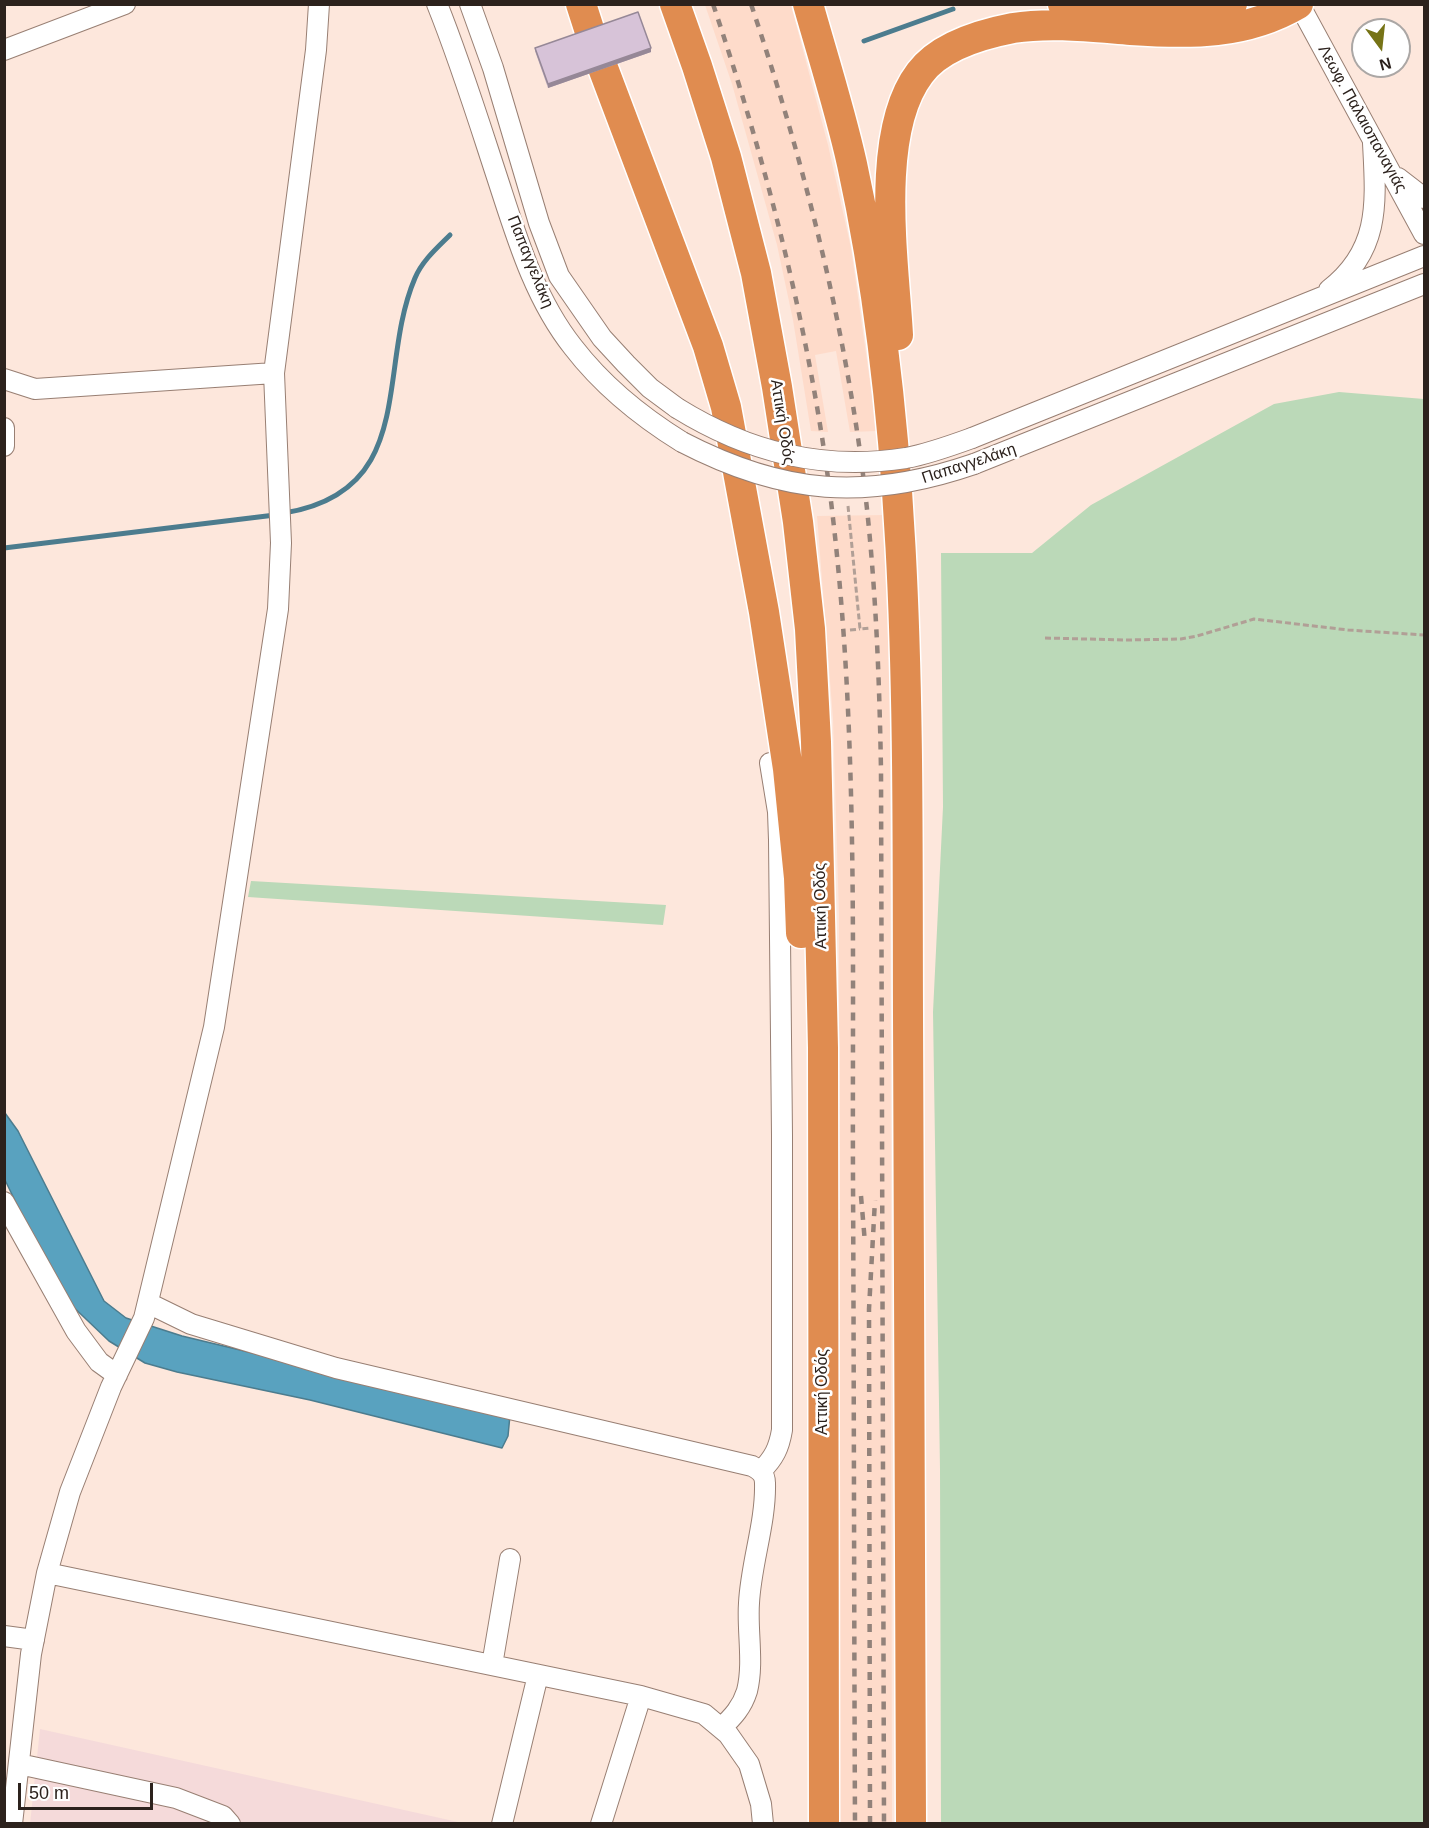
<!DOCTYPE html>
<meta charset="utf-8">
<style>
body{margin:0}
#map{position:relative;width:1429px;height:1828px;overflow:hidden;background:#fde7dc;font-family:Arial,sans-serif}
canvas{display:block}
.frame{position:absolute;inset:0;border:6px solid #2c221d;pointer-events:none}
.north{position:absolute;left:1351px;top:18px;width:60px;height:60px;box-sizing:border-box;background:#fff;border:2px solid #aba7a5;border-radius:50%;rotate:165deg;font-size:16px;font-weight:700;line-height:24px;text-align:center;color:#2c221d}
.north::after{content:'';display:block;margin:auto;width:21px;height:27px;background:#767316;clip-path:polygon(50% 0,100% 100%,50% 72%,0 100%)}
.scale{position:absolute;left:18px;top:1783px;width:135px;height:27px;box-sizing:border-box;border:3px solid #2c221d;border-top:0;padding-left:8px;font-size:18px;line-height:21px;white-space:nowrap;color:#2c221d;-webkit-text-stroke:4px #fff;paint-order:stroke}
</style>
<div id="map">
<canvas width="1429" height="1828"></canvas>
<div class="frame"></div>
<div class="north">N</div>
<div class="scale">50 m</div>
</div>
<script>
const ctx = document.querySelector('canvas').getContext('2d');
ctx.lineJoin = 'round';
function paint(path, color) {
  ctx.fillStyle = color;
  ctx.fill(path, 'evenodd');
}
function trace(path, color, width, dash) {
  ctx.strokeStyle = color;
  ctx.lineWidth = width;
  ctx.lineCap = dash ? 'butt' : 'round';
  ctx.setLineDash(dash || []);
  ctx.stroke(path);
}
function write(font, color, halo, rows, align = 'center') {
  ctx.font = font + ' Arial,sans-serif';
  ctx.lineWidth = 5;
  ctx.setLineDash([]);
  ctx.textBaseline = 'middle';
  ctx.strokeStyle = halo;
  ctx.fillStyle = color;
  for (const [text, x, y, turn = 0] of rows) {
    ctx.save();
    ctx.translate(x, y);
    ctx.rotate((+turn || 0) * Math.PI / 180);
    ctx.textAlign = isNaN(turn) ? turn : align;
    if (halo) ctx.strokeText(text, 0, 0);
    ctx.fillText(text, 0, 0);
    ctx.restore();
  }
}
const built = new Path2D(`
 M705 5H791L828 145 851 248 877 431 850 432 836 351 815 355 828 432 811 431 793 320 777 245 732 84Z
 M887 515 890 700 892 1823H840L839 915 833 719 817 516Z`);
const industrial = new Path2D(`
 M40 1729 458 1822 457 1824H30Z`);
const green = new Path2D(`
 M1339 392 1424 399V1823H941L940 1469 933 1012 943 807 941 553H1032L1091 505 1274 404Z
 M251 881 666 905 663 925 248 897Z`);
const water = new Path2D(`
 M5 1113 18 1131 104 1301 126 1318 182 1336 510 1415 508 1436 502 1448 310 1400 177 1372 145 1363 109 1341 66 1300 47 1267 5 1180Z`);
const stream = new Path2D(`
 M864 41 953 9
 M284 513C419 491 376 369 415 278 422 261 437 248 450 235
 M4 548 275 515`);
const path = new Path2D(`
 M848 506 860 629 870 628
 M850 630 860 629
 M1045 638 1126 640 1181 639 1197 636 1254 619 1348 630 1424 635`);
const minor = new Path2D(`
 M437 4C460 61 478 119 497 177 516 235 534 298 573 347 603 386 640 416 682 442
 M470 4 493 68 539 223 559 276 602 338 626 364 650 388 677 408
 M1299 4 1424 234
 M4 50 125 4
 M1398 178 1424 198
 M1329 290C1381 250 1376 202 1373 143
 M274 373 316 50 319 4
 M4 379 35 389 274 373 281 543 278 609 214 1027 144 1318 111 1387 70 1492 47 1573 31 1654 12 1824
 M4 428V446
 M972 438 1424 256
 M974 464 1424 284
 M4 1202 76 1331 99 1362 117 1375
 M148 1303 191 1324 336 1368 752 1466C760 1470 765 1474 765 1483 766 1523 751 1563 749 1603 747 1631 754 1663 747 1691 742 1707 733 1717 721 1728
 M761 1471C774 1458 779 1448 782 1430V1135L779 840 778 812 770 763
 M47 1573 641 1696 704 1714 728 1734 749 1764 761 1804 763 1824
 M4 1636 34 1640
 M492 1665 510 1559
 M19 1764 176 1798 223 1816 230 1824
 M502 1824 538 1675
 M601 1824 641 1696`);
const highway = new Path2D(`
 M581 4 590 32
 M675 4 697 66 726 157 756 273 777 387 798 522 810 629 816 742 823 1048 824 1824
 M808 4C823 57 840 110 852 164 913 443 907 731 908 1015 909 1284 910 1554 911 1824
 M1063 4 1177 12 1216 9 1232 4
 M603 68 708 346 726 407 764 612 788 769 799 878 801 933
 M898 335C894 262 874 133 920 73 940 46 982 34 1013 28 1051 22 1092 27 1131 30 1190 34 1245 35 1298 4`);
const rail = new Path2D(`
 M713 4C765 159 806 317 828 478 859 710 852 945 853 1178 854 1393 854 1608 855 1824
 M751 4C798 144 835 286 857 431 874 543 879 657 881 770L884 1824
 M861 1196 865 1243
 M870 1824 869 1309 875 1200`);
const minorBridge = new Path2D(`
 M677 408C748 452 822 471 906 458 928 454 950 446 972 438
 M682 442C784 495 866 501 974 464`);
const wall = new Path2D(`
 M535 48 651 52 548 88 535 51Z`);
const shadedWall = new Path2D(`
 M651 48V52L548 88V84Z`);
const building = new Path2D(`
 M638 12 651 48 548 84 535 48Z`);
const streetNames = [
 ["Λεωφ. Παλαιοπαναγιάς",1362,119,61],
 ["Παπαγγελάκη",530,262,68],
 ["Αττική Οδός",782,422,81],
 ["Παπαγγελάκη",969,464,-18],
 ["Αττική Οδός",821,906,-91],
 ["Αττική Οδός",823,1392,-90]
];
paint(built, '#fedbca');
paint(industrial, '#f5dada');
paint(green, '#bbd9b8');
paint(water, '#59a2bf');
trace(water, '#4c7c8e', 1.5);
trace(stream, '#4c7c8e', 5);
trace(minor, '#987f73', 22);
trace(highway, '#fff', 33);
trace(path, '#b19f96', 3, [6, 3]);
trace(minor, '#fff', 20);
trace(highway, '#e08c50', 30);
trace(rail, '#92827a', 4.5, [8, 8]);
trace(minorBridge, '#987f73', 22, []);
trace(minorBridge, '#fff', 20);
paint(wall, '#b9a8ba');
paint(shadedWall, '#968897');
paint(building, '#d7c3d8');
trace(building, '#968897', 1.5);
write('16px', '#2c221d', '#fff', streetNames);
</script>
